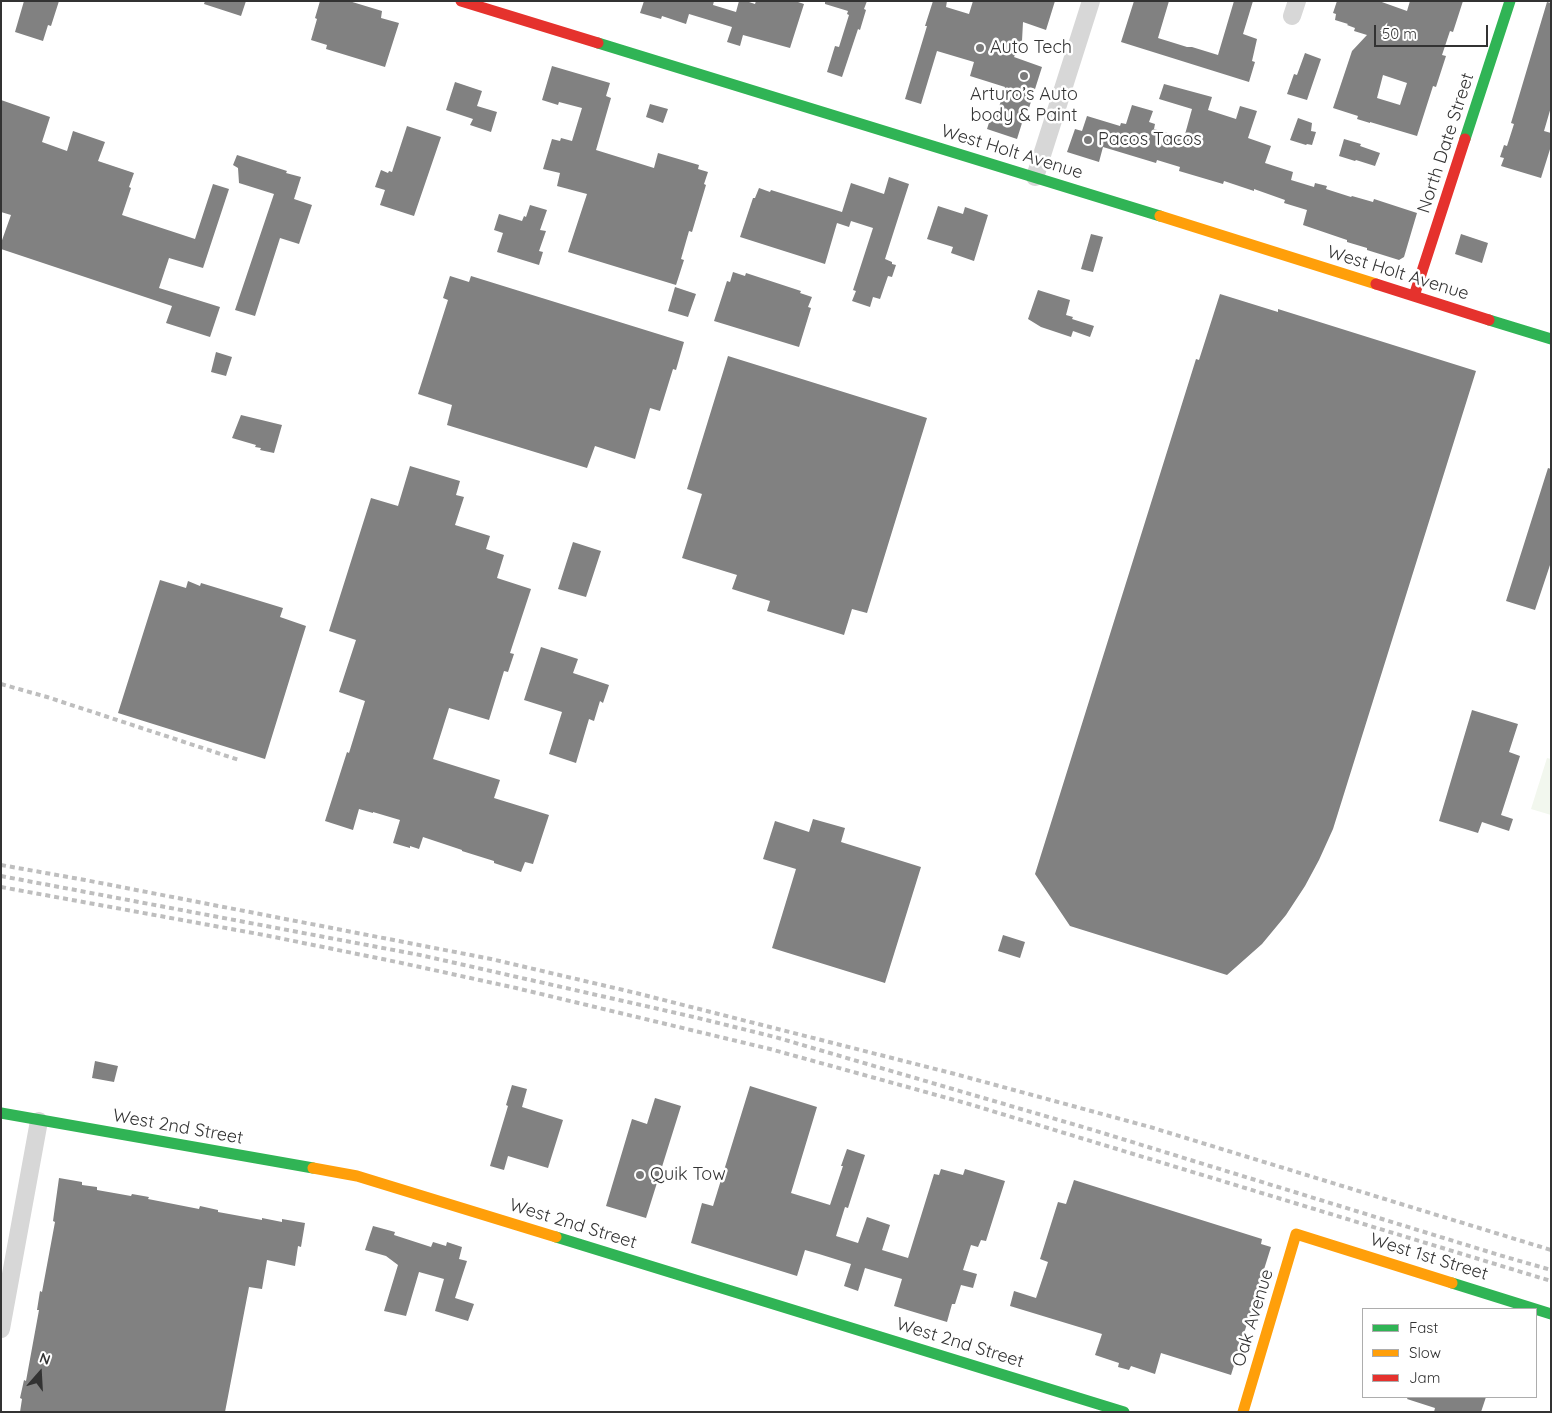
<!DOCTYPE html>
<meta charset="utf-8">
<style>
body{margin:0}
#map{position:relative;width:1552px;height:1413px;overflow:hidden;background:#fff;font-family:Quicksand,sans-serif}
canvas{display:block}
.frame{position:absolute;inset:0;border:2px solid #333;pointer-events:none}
.legend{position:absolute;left:1362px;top:1308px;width:175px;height:90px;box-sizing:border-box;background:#fff;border:1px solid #adadad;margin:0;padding:6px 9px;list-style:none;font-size:15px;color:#333}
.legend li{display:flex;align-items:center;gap:10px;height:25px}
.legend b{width:25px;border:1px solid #adadad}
.north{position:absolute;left:15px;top:1348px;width:50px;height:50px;-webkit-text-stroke:4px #fff;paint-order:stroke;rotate:19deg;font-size:14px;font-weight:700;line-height:20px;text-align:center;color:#333}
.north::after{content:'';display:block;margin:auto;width:18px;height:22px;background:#333;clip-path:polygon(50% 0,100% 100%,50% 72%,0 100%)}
.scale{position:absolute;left:1374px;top:25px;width:114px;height:22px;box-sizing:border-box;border:2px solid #333;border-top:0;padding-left:6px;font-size:15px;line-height:18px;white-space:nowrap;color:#333;-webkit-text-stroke:4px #fff;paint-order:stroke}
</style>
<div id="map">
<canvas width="1552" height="1413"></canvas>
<div class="frame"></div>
<ul class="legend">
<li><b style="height:6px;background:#30b455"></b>Fast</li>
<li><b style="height:6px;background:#ff9f0a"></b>Slow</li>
<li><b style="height:6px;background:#e5322d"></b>Jam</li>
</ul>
<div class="north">N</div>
<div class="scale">50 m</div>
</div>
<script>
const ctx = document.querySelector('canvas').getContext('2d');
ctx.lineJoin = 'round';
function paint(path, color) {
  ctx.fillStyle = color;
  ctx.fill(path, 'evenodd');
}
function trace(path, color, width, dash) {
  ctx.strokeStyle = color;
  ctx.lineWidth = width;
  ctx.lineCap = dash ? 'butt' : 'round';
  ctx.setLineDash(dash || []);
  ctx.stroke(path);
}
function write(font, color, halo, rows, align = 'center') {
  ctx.font = font + ' Quicksand,sans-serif';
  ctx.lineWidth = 5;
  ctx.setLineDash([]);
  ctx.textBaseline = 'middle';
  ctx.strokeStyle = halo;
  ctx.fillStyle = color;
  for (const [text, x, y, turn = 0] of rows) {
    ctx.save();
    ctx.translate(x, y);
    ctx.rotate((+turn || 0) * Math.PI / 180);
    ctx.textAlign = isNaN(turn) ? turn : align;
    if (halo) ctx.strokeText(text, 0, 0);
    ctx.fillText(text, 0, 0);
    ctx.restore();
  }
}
const green = new Path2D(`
 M1547 758 1551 759V815L1531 809Z`);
const building = new Path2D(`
 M24 1H59L51 26 48 25 43 41 15 32Z
 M205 1H246L241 16 204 4Z
 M320 1H349L382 11 381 18 399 23 385 67 326 49 327 45 311 40 317 19 315 18Z
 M644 1H714L713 5 736 12 739 1H746L755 4 756 1H795L804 4 790 48 743 35 740 46 727 42 732 27 689 14 686 24 662 16 661 19 640 13Z
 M825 1H867L864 9 866 10 860 30 858 29 842 77 827 72 835 46 839 47 849 15 847 14 848 11 825 4Z
 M933 1H947L946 7 969 14 973 1H1055L1046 30 1023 22 1022 41 1014 57 1042 67 1029 108 1027 107 1017 139 987 129 992 113 997 114 1005 87 970 76 974 62 937 51 921 104 905 99 927 26H925Z
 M1134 1H1169L1158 38 1187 47H1192L1218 55 1234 1H1253L1243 34 1257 39 1252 61 1255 62 1249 82 1121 42Z
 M1337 1H1379L1407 11 1410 1H1463L1453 32 1450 31 1442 55 1446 56 1436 87 1433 86 1417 136 1370 122V123L1357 119 1358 116 1333 108 1352 51 1367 35 1354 31 1355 28 1347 25 1348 24 1335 20 1336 14 1333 13ZM1383 75 1407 83 1400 105 1377 98Z
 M1547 2 1551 3V107L1544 131 1551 133V146L1541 178 1501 166 1504 158 1500 157 1504 145 1507 146 1514 124 1511 123Z
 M1305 53 1321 59 1307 100 1287 94 1294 74 1297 75Z
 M552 66 610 83 606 96 611 98 596 150 654 168 658 153 699 165 698 169 708 172 704 184 706 185 692 232 689 231 681 259 684 260 676 285 568 252 587 194 557 186 560 173 543 169 552 139 560 141 561 138 572 141 582 108 559 102 558 105 542 100Z
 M455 82 482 91 477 106 497 112 491 132 470 125 473 119 446 110Z
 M1164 84 1212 97 1208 110 1236 119 1240 106 1257 111 1248 138 1271 146 1265 163 1293 172 1291 180 1314 187 1315 183 1327 186 1326 189 1351 197 1352 196 1373 202 1374 199 1417 213 1404 257 1399 260 1367 250V248L1347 242V240L1303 225 1307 210 1284 203 1285 200 1254 189V191L1224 181 1223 184 1179 171 1180 167 1157 160 1156 163 1103 147 1099 162 1067 152 1075 129 1082 131 1087 116 1120 126 1121 123 1126 124 1132 105 1153 111 1149 122 1155 124 1154 129 1184 138 1192 109 1159 99Z
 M1 100 50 117 42 142 67 151 73 131 105 142 98 161 134 173 129 187 131 188 122 215 195 239 213 184 229 189 203 268 169 258 159 288 220 307 210 337 166 323 172 306 1 249V243L11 215 1 212Z
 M650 104 668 109 663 123 646 117Z
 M1298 118 1312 123 1311 131 1316 132 1312 145 1307 144 1306 145 1290 140Z
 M407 126 441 137 414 216 380 205 385 190 375 187 381 170 388 173 389 171 392 172Z
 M1344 139 1361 144 1360 146 1380 153 1375 166 1356 160 1355 161 1339 156Z
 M237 155 287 171 286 173 301 177 294 199 312 205 299 244 280 238 255 316 235 310 274 194 239 183 238 168 233 165Z
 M889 177 909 184 885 259 892 262V264L896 265 892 277 888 276 880 299 873 297 870 307 852 301 856 291 853 290 873 228 851 221 849 227 837 223 825 264 740 237 753 198H755L759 188 770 192 771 190 842 212 851 183 884 194Z
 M530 205 547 210 540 230 546 231 539 251 543 252 539 265 497 252 503 233 494 230 499 214 522 221 524 216 526 217Z
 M938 206 963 214 965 207 988 215 974 261 951 253 953 247 927 239Z
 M1091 234 1103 237 1093 272 1081 269Z
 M1461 234 1488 243 1482 263 1455 254Z
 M733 272 745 276 746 273 801 291 800 293 812 297 808 307 811 308 799 347 714 321 727 281 730 282Z
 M450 276 469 282 471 276 684 342 676 370 673 369 660 411 650 408 635 459 595 446 587 468 447 425 452 405 418 394 448 300 443 298Z
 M675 287 696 294 688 317 668 311Z
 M1038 290 1070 300 1066 315 1073 317 1072 319 1094 326 1090 337 1073 331 1071 337 1041 327 1028 319Z
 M1220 294 1278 312V309L1476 371 1333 829 1319 860 1305 886 1286 915 1262 944 1227 975 1070 926 1035 874 1196 359 1199 360Z
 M216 352 232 357 226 376 211 372Z
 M728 356 927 418 867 613 852 609 844 635 767 611 770 601 732 589 737 575 682 558 702 494 687 489Z
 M241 415 282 425 274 453 260 450 261 448 255 447 256 445 232 438Z
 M410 466 460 481 456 495 464 497 455 525 490 536 486 549 504 555 497 578 531 589 510 653 514 654 508 672 504 671 489 720 449 708 433 759 500 780 494 798 549 815 533 864 525 862 521 872 494 863V861L462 851V850L423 837 419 849 410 846V848L393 843 400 820 373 812V813L359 809 353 830 325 821 347 752 349 753 365 701 339 692 356 640 329 631 371 498 398 506Z
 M1548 468 1551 469V562L1535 610 1506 601Z
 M573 542 601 551 586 597 558 589Z
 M160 580 186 588 188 581 200 586 201 583 283 608 280 617 306 626 265 759 118 713Z
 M541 647 578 659 573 673 609 685 603 703 600 701 594 721 589 719 576 763 549 754 562 712 524 700Z
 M1472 710 1518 724 1509 752 1520 756 1501 815 1513 819 1509 831 1482 822 1478 833 1439 821Z
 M813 819 845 828 841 842 921 867 885 983 772 948 796 869 763 859 775 821 809 832Z
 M1003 935 1025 942 1020 958 998 951Z
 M95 1061 118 1066 114 1082 92 1078Z
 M512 1085 527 1089 522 1107 563 1120 548 1168 508 1156 504 1170 490 1166 508 1106 506 1105Z
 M750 1086 817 1107 791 1193 830 1205 843 1166H841L847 1149 865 1155 848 1208 845 1207 836 1236 858 1243 867 1217 890 1225 882 1250 908 1258 934 1174 939 1175 941 1169 963 1175 965 1169 1005 1181 986 1241 981 1240 978 1247 971 1245 963 1270 977 1274 973 1288 961 1285 955 1304H952L947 1322 894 1306 902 1279 865 1268 858 1291 844 1286 851 1264 819 1254 805 1250 797 1276 691 1243 702 1203 713 1206Z
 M655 1098 681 1106 646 1218 606 1206 632 1119 647 1124Z
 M59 1178 82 1182V1185L97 1187V1190L131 1196 132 1194 149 1197 148 1199 199 1209 200 1206 218 1210V1212L262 1220V1218L282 1222V1219L305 1223 301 1247 298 1246 295 1266 267 1260 262 1289 249 1287 225 1412H20L22 1399 20 1398 24 1380 26 1381 39 1310H37L40 1291 42 1292 55 1222 53 1221Z
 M1074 1180 1262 1239 1261 1244 1271 1247 1231 1375 1161 1353 1155 1374 1131 1366 1129 1370 1118 1367 1119 1363 1095 1355 1102 1334 1010 1306 1014 1291 1036 1298 1048 1262 1040 1259 1058 1202 1066 1204Z
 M373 1226 395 1232 394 1235 431 1247 433 1242 446 1246 447 1242 462 1247 459 1259 467 1261 455 1298 474 1304 468 1321 435 1311 444 1279 419 1272 406 1316 384 1311 398 1265 386 1256 365 1250Z
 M1408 1397H1486L1481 1412H1434L1435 1408 1407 1399Z`);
const street = new Path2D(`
 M1292 16 1297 1
 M1035 177 1091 1
 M1 1329 39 1121`);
const fast = new Path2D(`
 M598 43 1160 216
 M1465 139 1510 1
 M1489 320 1551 339
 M1 1113 313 1168
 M556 1237 1124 1412
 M1452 1283 1551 1314`);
const slow = new Path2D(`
 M1160 216 1376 284
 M313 1168 357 1176 556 1237
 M1243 1412 1296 1234 1452 1283`);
const jam = new Path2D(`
 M461 1 598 43
 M1376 284 1489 320
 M1414 296 1465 139`);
const rail = new Path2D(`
 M1 684 47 697 239 760
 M1 865 85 880 491 959 636 993 955 1074 1150 1127 1551 1250
 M1 876 420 955 694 1017 775 1037 1093 1130 1499 1255 1551 1270
 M1 887 264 935 397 962 516 988 770 1049 969 1104 1551 1281`);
const markers = [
 [980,48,5,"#7a7a7a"],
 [1024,76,5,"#7a7a7a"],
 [1088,140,5,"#7a7a7a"],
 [640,1175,5,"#7a7a7a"]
];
const poiNames = [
 ["Auto Tech",990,48],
 ["Arturo’s Auto",1024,95,"center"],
 ["body & Paint",1024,116,"center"],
 ["Pacos Tacos",1098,140],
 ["Quik Tow",650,1175]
];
const streetNames = [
 ["North Date Street",1446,143,-72],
 ["West Holt Avenue",1012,152,17],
 ["West Holt Avenue",1398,273,17],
 ["West 2nd Street",178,1127,10],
 ["West 2nd Street",573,1224,17],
 ["West 1st Street",1429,1257,17],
 ["Oak Avenue",1253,1318,-73],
 ["West 2nd Street",960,1343,17]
];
paint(green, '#f2f7ee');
paint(building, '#818181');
trace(street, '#d7d7d7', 18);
trace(fast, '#30b455', 11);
trace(slow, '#ff9f0a', 11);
trace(jam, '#e5322d', 11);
trace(rail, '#bebebe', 4, [5, 4]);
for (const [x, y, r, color] of markers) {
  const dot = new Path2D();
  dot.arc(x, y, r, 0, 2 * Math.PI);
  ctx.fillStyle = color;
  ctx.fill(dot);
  trace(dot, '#fff', 2);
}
write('18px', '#333', '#fff', poiNames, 'left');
write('18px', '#333', '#fff', streetNames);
</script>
